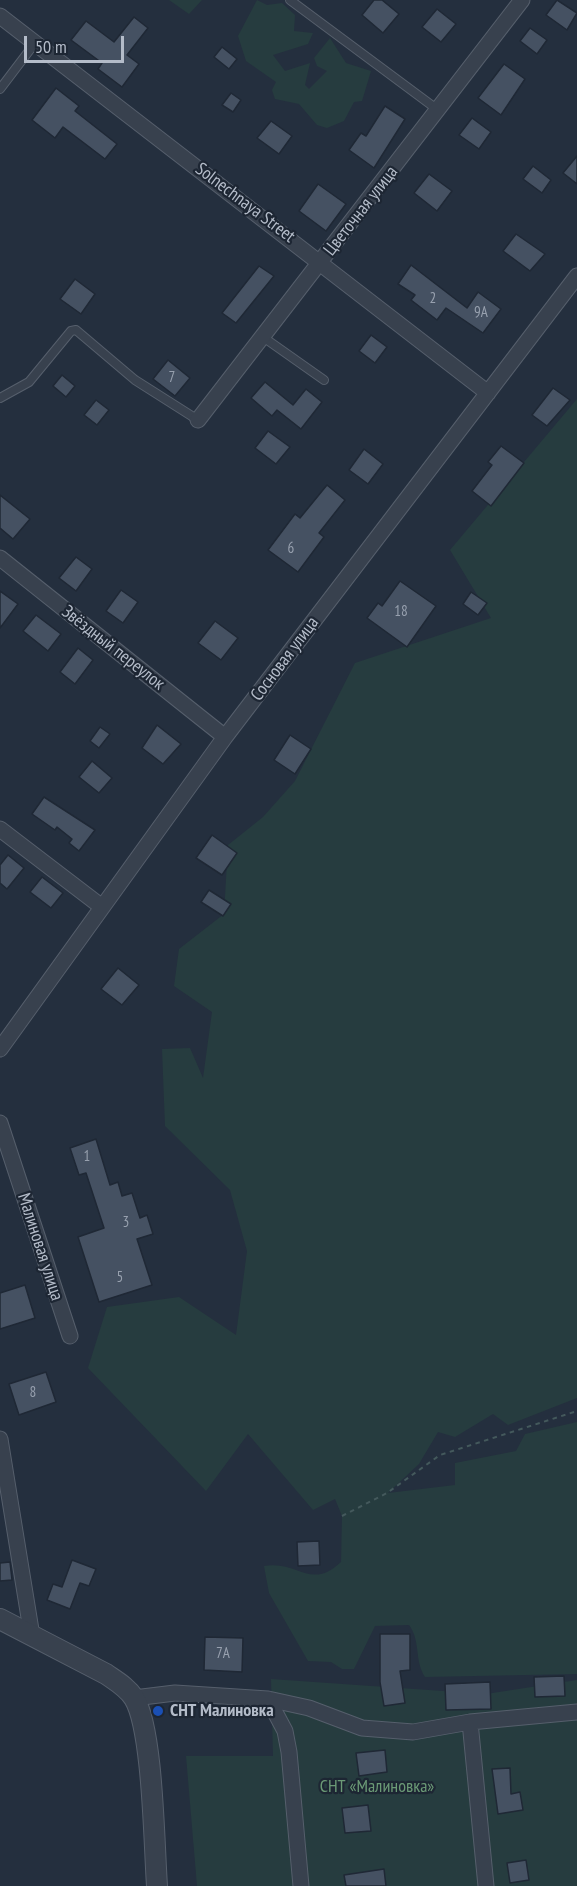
<!DOCTYPE html>
<meta charset="utf-8">
<style>
body{margin:0}
#map{position:relative;width:577px;height:1886px;overflow:hidden;background:#242f3e;font-family:"PT Sans Narrow",sans-serif}
canvas{display:block}
.scale{position:absolute;left:24px;top:36px;width:100px;height:27px;box-sizing:border-box;border:3px solid #b4bcc9;border-top:0;padding-left:8px;font-size:18px;line-height:21px;white-space:nowrap;color:#b4bcc9;-webkit-text-stroke:4px #1d2633;paint-order:stroke}
</style>
<div id="map">
<canvas width="577" height="1886"></canvas>
<div class="scale">50 m</div>
</div>
<script>
const ctx = document.querySelector('canvas').getContext('2d');
ctx.lineJoin = 'round';
function paint(path, color) {
  ctx.fillStyle = color;
  ctx.fill(path, 'evenodd');
}
function trace(path, color, width, dash) {
  ctx.strokeStyle = color;
  ctx.lineWidth = width;
  ctx.lineCap = dash ? 'butt' : 'round';
  ctx.setLineDash(dash || []);
  ctx.stroke(path);
}
function write(font, color, halo, rows, align = 'center') {
  ctx.font = font + ' "PT Sans Narrow",sans-serif';
  ctx.lineWidth = 4.5;
  ctx.setLineDash([]);
  ctx.textBaseline = 'middle';
  ctx.strokeStyle = halo;
  ctx.fillStyle = color;
  for (const [text, x, y, turn = 0] of rows) {
    ctx.save();
    ctx.translate(x, y);
    ctx.rotate((+turn || 0) * Math.PI / 180);
    ctx.textAlign = isNaN(turn) ? turn : align;
    if (halo) ctx.strokeText(text, 0, 0);
    ctx.fillText(text, 0, 0);
    ctx.restore();
  }
}
const green = new Path2D(`
 M169 0H202L189 14Z
 M257 0 267 5 282 3 295 15 294 31 313 33 308 44 273 55 285 71 310 63 305 85 309 89 327 71 317 66 314 58 330 38 346 63 371 71 362 101 354 102 344 121 327 128 317 125 299 104 275 99 272 90 276 82 246 61 238 36Z
 M577 399V1398L508 1425 493 1414 455 1437 438 1432 419 1464 388 1493 455 1485V1463L516 1451 525 1434 577 1422V1674L425 1677C414 1660 421 1641 409 1625L375 1626 354 1669H342L331 1662 308 1661 269 1593 264 1566C299 1560 310 1591 341 1562L342 1516 335 1499 313 1510 248 1434 206 1491 88 1368 107 1307 179 1297 236 1335 247 1251 230 1190 165 1126 162 1049 190 1048 203 1078 212 1012 174 986 179 949 224 914 228 845 263 817 295 781 355 663 491 618 450 550Z
 M271 1679 486 1694 577 1680V1886H197L186 1756H273Z`);
const building = new Path2D(`
 M374 0H382L399 14 383 33 362 15Z
 M557 0 577 13 567 30 546 15Z
 M437 9 456 24 441 42 422 27Z
 M134 17 148 28 127 55 139 64 122 87 98 69 102 63 71 40 86 21 114 42Z
 M530 28 547 40 537 54 520 41Z
 M222 47 237 59 229 69 214 57Z
 M504 64 525 79 501 115 478 98Z
 M56 88 79 106 75 111 117 144 105 159 63 127 55 138 32 120Z
 M231 93 241 100 233 112 222 105Z
 M385 106 405 119 374 168 349 150 361 133 366 136Z
 M472 118 491 132 479 149 459 135Z
 M271 121 292 136 279 154 257 138Z
 M577 156V184L563 173Z
 M533 166 551 180 542 193 523 179Z
 M429 174 452 191 437 211 414 193Z
 M318 184 346 204 326 231 299 211Z
 M516 234 545 254 530 271 503 251Z
 M411 265 467 308 478 292 501 309 483 333 446 308 437 320 411 300 415 295 398 284Z
 M259 266 274 276 236 323 222 313Z
 M75 279 95 294 81 314 60 299Z
 M371 335 387 347 375 363 359 351Z
 M168 360 190 378 175 396 153 379Z
 M62 375 75 386 66 397 53 386Z
 M265 382 293 405 306 389 322 402 301 429 277 410 272 416 251 398Z
 M553 388 570 400 547 426 532 415Z
 M96 400 109 410 97 425 84 415Z
 M268 431 290 447 276 464 255 448Z
 M501 446 524 463 491 506 472 491 492 465 488 462Z
 M364 449 383 464 368 484 349 470Z
 M327 485 345 500 319 533 324 537 298 572 268 550 295 514 300 518Z
 M0 495 30 519 13 539 0 528Z
 M76 557 92 569 76 591 59 578Z
 M400 581 436 606 407 647 367 618 378 603 382 606Z
 M121 590 138 602 123 623 106 611Z
 M0 591 18 604 0 628Z
 M471 592 487 603 478 615 463 604Z
 M36 615 61 634 48 651 23 631Z
 M215 621 238 638 221 660 198 643Z
 M78 648 93 660 75 684 60 672Z
 M157 725 181 744 163 764 142 748Z
 M100 727 110 734 99 748 90 741Z
 M290 735 311 749 295 774 274 760Z
 M92 761 112 778 99 793 79 777Z
 M44 797 95 830 79 851 69 843 72 839 57 827 55 830 32 814Z
 M212 835 237 853 222 875 196 858Z
 M8 855 24 868 7 889 0 883V865Z
 M42 877 63 893 51 908 30 892Z
 M209 890 231 904 223 916 201 902Z
 M118 968 139 985 122 1005 101 989Z
 M96 1139 110 1185 118 1182 122 1196 132 1193 140 1218 147 1215 153 1234 137 1239 152 1285 99 1302 78 1237 104 1228 86 1173 79 1175 70 1148Z
 M25 1285 35 1318 0 1329V1293Z
 M46 1372 56 1402 19 1415 9 1384Z
 M319 1541 320 1565 298 1566 297 1542Z
 M72 1560 96 1569 89 1586 80 1583 70 1609 47 1600 53 1584 62 1587Z
 M10 1562 12 1580 0 1581V1563Z
 M380 1634H410V1670L400 1671 405 1703 384 1706 380 1682Z
 M205 1637 243 1638 242 1672 204 1670Z
 M564 1676 565 1696 535 1697 534 1677Z
 M490 1682 491 1709 446 1710 445 1684Z
 M385 1750 387 1772 359 1776 356 1753Z
 M510 1768 511 1794 520 1792 523 1810 498 1814 492 1769Z
 M368 1805 371 1831 345 1833 342 1808Z
 M526 1860 529 1880 510 1883 507 1863Z
 M384 1869 386 1886H346L344 1875Z`);
const path = new Path2D(`
 M342 1516 387 1493 440 1455 577 1411`);
const service = new Path2D(`
 M290 0 438 110
 M0 89 35 43
 M263 337 324 380
 M0 398 29 382 71 331 76 330 135 380 198 420`);
const minor = new Path2D(`
 M0 16 488 393
 M198 420 522 0
 M0 558 225 737
 M0 829 102 907
 M0 1049 225 737 577 276
 M0 1123 70 1336
 M0 1439 32 1636
 M134 1698 175 1693 268 1699 285 1731 289 1752 301 1886
 M268 1699 309 1708 362 1728 413 1732 470 1722 577 1712
 M470 1722 486 1886`);
const tertiary = new Path2D(`
 M0 1619 106 1674C116 1681 127 1687 134 1698 153 1729 154 1844 157 1886`);
const markers = [
 [158,1711,6,"#1a4fb4"]
];
const numberNames = [
 ["2",433,299],
 ["9А",481,313],
 ["7",172,378],
 ["6",291,549],
 ["18",401,612],
 ["1",87,1157],
 ["3",126,1223],
 ["5",120,1278],
 ["8",33,1393],
 ["7А",223,1654]
];
const streetNames = [
 ["Solnechnaya Street",245,203,37],
 ["Цветочная улица",361,211,-52],
 ["Звёздный переулок",113,648,38],
 ["Сосновая улица",285,659,-53],
 ["Малиновая улица",40,1247,72]
];
const poiNames = [
 ["СНТ Малиновка",170,1711]
];
const parkNames = [
 ["СНТ «Малиновка»",377,1787]
];
paint(green, '#263c3f');
paint(building, '#455162');
trace(building, '#1f2835', 1.5);
trace(service, '#565f6c', 10);
trace(minor, '#565f6c', 17);
trace(tertiary, '#565f6c', 22);
trace(path, '#44595c', 2, [4.5, 4.5]);
trace(service, '#38414e', 8);
trace(minor, '#38414e', 15);
trace(tertiary, '#38414e', 20);
for (const [x, y, r, color] of markers) {
  const dot = new Path2D();
  dot.arc(x, y, r, 0, 2 * Math.PI);
  ctx.fillStyle = color;
  ctx.fill(dot);
  trace(dot, '#1d2633', 2);
}
write('15px', '#98a1af', null, numberNames);
write('18px', '#b4bcc9', '#1d2633', streetNames);
write('bold 18px', '#b4bcc9', '#1d2633', poiNames, 'left');
write('18px', '#6b9a76', '#1d2633', parkNames);
</script>
